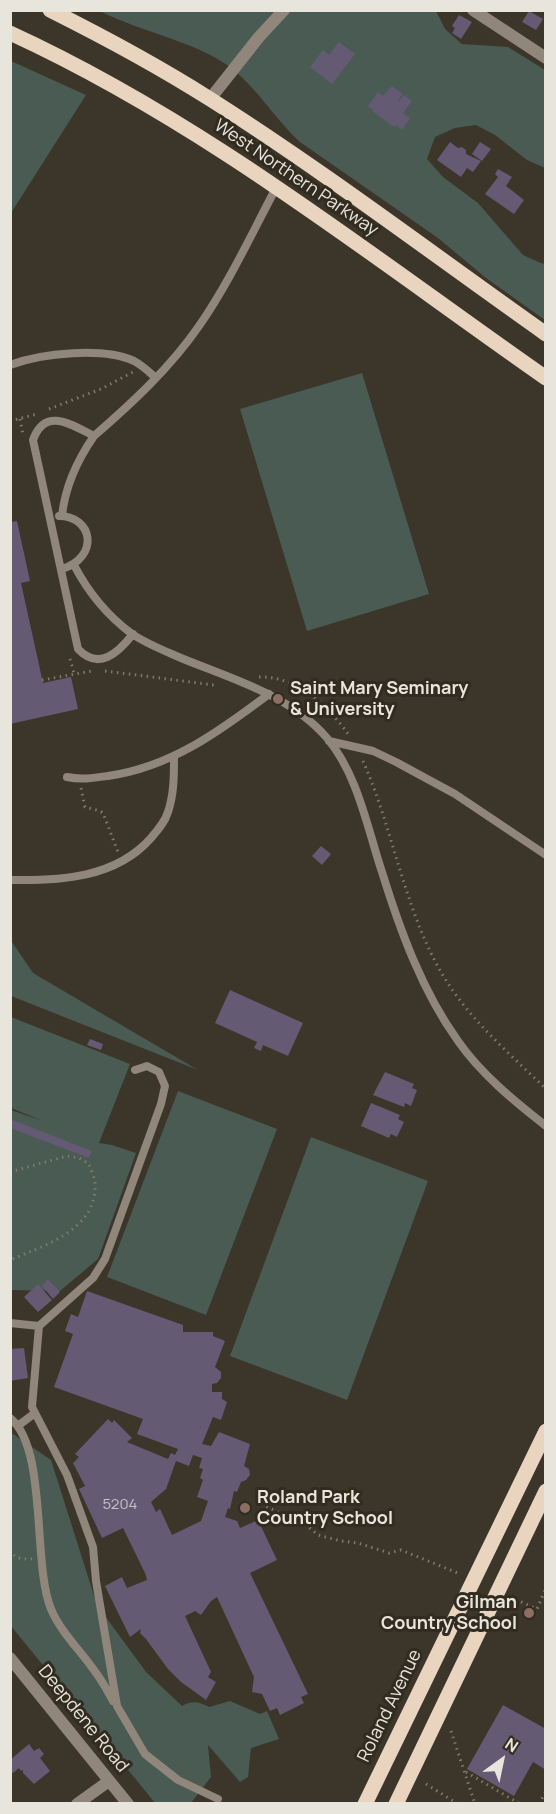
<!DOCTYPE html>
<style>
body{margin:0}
#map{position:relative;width:556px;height:1814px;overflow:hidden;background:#3b3629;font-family:Manrope,sans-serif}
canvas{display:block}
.frame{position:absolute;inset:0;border:12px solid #e8e5dd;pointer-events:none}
.north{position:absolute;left:472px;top:1730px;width:60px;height:60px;-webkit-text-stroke:4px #312c1f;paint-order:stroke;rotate:33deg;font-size:16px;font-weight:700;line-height:24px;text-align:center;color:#e8e5dd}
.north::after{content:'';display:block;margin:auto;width:21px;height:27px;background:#e8e5dd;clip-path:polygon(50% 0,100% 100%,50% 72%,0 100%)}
</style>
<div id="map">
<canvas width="556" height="1814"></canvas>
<div class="frame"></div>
<div class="north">N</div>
</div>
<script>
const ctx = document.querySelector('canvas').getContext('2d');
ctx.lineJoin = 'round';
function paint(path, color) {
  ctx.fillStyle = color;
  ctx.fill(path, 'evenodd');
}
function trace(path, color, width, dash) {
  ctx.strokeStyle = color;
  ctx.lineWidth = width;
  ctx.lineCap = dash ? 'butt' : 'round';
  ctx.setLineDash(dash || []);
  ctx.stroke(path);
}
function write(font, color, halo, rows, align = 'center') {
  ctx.font = font + ' Manrope,sans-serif';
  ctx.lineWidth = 6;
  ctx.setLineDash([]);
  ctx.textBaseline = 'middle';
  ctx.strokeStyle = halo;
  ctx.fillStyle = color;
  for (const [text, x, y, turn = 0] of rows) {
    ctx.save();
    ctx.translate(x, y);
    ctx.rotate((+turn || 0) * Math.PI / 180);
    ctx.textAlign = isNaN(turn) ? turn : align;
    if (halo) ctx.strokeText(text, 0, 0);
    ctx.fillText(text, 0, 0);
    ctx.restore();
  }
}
const green = new Path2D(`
 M100 11H436L445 29 462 44 508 47 545 70V168L527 160 495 135 476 125 455 128 435 137 427 159 443 177 478 203 523 255 543 264 545 261V320L486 278 438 238 300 142C274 118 256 86 227 65 193 41 138 31 100 11Z
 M11 61 86 95 11 213Z
 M362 373 429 594 307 631 240 409Z
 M10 939 33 973 198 1070 11 996Z
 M11 1017 130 1064 99 1143 112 1145 136 1153 98 1259 60 1291 11 1290V1110L43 1121 11 1108Z
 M178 1091 277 1129 206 1315 107 1277Z
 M311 1137 428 1181 347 1400 230 1356Z
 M10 1432 51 1460 97 1605 146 1672 182 1706C193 1700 199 1702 209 1707L230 1701 260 1714 267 1711 279 1739 251 1748 248 1777 240 1782 208 1745 211 1777 191 1803H155L11 1626Z`);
const building = new Path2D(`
 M529 11 543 19 536 30 522 22Z
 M459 15 472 22 461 39 452 33 455 28 452 26Z
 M339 42 355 54 332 84 310 67 323 50 329 55Z
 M392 86 403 94 398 100 399 101 404 95 412 101 403 113 410 118 402 130 396 125 394 127 372 111 373 110 368 106 378 92 383 96Z
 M450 142 458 148 462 147 466 150V154L481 161 473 172 467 168 461 177 437 160Z
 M480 142 491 149 482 161 472 154Z
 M498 169 512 177 506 186 524 200 514 214 485 194 498 177 495 174Z
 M17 521 30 581 21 583 43 683 71 677 78 709 10 724V522Z
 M321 846 331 854 322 865 312 856Z
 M230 990 303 1023 288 1056 263 1045 261 1051 254 1048 257 1042 215 1023Z
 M90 1039 103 1044 101 1050 87 1045Z
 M385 1072 414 1084 412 1088 417 1090 411 1106 405 1103 404 1107 373 1095Z
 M371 1103 400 1115 398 1119 404 1122 397 1137 391 1134 389 1138 361 1126Z
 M10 1119 92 1151 89 1158 10 1128Z
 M48 1279 60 1292 53 1299 42 1286Z
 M38 1284 52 1300 38 1312 24 1297Z
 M87 1291 183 1325V1332H213V1336L225 1341 215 1367 221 1372V1378L217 1383 212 1384V1392H222V1399L227 1402 221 1420 213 1417 202 1444 211 1446 219 1432 250 1444 244 1466 249 1469 250 1475 246 1480 241 1482 237 1492 234 1491 230 1509 228 1508 225 1517 237 1521 240 1528 258 1520 277 1560 250 1573 308 1694 301 1697 304 1703 280 1715 277 1708 270 1711 262 1694 252 1692 254 1677 217 1597 211 1601 201 1615 195 1611 185 1616 211 1672 208 1677 216 1682 206 1700 181 1682 168 1669 146 1639 140 1633 141 1629 130 1637 105 1586 122 1577 127 1588 147 1580 145 1573 123 1528 102 1538 79 1489 85 1486 73 1463 79 1457 75 1454 108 1419 112 1423 114 1420 132 1438 127 1442 168 1459 171 1453 175 1455 178 1449 137 1434 143 1419 54 1387 73 1334 65 1331 71 1314 78 1317ZM193 1455 202 1458 199 1468 203 1469 200 1478 203 1480 197 1497 208 1501 201 1521 172 1535 160 1509 156 1512 151 1502 166 1489 176 1461 189 1466Z
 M24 1348 28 1378 10 1381V1349Z
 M503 1705 546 1729V1770L533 1762 514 1796 467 1769Z
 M29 1744 34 1751 39 1748 44 1754 40 1758 50 1771 34 1784 23 1773V1770L21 1771 19 1768 13 1773 10 1770V1760Z`);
const path = new Path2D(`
 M49 409 101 389 133 372
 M20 419 23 435
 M10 421 37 414
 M70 659 74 673
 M105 671 214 685
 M259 677C297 676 328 706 348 734
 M42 680 92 671
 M363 761C395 833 406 922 451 988 477 1026 513 1057 546 1089
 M81 788 85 807 100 811 103 813 118 852
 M10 1172 67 1156 79 1158 89 1164C91 1170 94 1177 95 1182 98 1230 45 1245 10 1260
 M261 1504 306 1525 318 1535 341 1541 358 1543 389 1553 401 1550 460 1574
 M10 1550C15 1559 22 1559 32 1559
 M510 1597 537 1609 546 1588
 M451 1731 475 1804
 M466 1772 520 1804
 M426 1784 458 1804
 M539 1804 546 1791`);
const lane = new Path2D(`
 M10 365C42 353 103 347 134 361 142 365 149 372 156 378
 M94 436C72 425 45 406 33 440L78 649C99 671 118 653 133 634
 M59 516C93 516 100 557 62 569
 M62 516C65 487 78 459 94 436 132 403 170 368 199 326 229 283 252 233 277 186
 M74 565C88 592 108 616 132 634 147 644 165 651 181 658 232 679 290 695 327 738 358 775 367 827 382 872 400 930 422 991 458 1041 481 1074 514 1101 546 1126
 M329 741 373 751 396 762 455 794 546 855
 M67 777C81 780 94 778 108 776 171 767 220 731 269 694
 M10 880C60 881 116 878 151 838 158 830 165 822 168 812 174 794 174 776 174 757
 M135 1070 147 1066 159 1072 165 1086 161 1104 105 1259 93 1278 39 1326 32 1407 67 1475 93 1547 96 1581 117 1706 145 1754 178 1780 218 1799
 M10 1323 39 1326
 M10 1418C48 1448 32 1563 51 1609 61 1633 82 1652 96 1673 103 1682 108 1692 113 1701
 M19 1425 35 1413`);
const street = new Path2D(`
 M473 10 546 58
 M210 99 259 37 284 10
 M10 1658 128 1804
 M77 1804 109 1781`);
const primary = new Path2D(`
 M50 10C104 37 158 66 210 99 325 172 434 255 546 334
 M10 33C204 122 371 256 546 378
 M365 1804 546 1431
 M396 1804 546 1491`);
const markers = [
 [278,699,6,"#8d6e63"],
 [245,1508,6,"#8d6e63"],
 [529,1613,6,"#8d6e63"]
];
const numberNames = [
 ["5204",120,1505]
];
const streetNames = [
 ["West Northern Parkway",296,178,34],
 ["Roland Avenue",390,1706,-64],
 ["Deepdene Road",83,1719,51]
];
const poiNames = [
 ["Saint Mary Seminary",290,689],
 ["& University",290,710],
 ["Roland Park",257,1498],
 ["Country School",257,1519],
 ["Gilman",517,1603,"right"],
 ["Country School",517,1624,"right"]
];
paint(green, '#495b52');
paint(building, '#645a74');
trace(path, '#7e7a6f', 3, [1.5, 4.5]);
trace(lane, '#90867b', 8);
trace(street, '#90867b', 12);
trace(primary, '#e9d5bf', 15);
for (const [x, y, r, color] of markers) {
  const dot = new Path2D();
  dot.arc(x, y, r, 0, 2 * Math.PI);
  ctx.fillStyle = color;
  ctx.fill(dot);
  trace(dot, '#312c1f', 2);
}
write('15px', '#c7c2c3', null, numberNames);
write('18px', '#e8e5dd', '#312c1f', streetNames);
write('bold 18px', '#e8e5dd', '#312c1f', poiNames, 'left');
</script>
